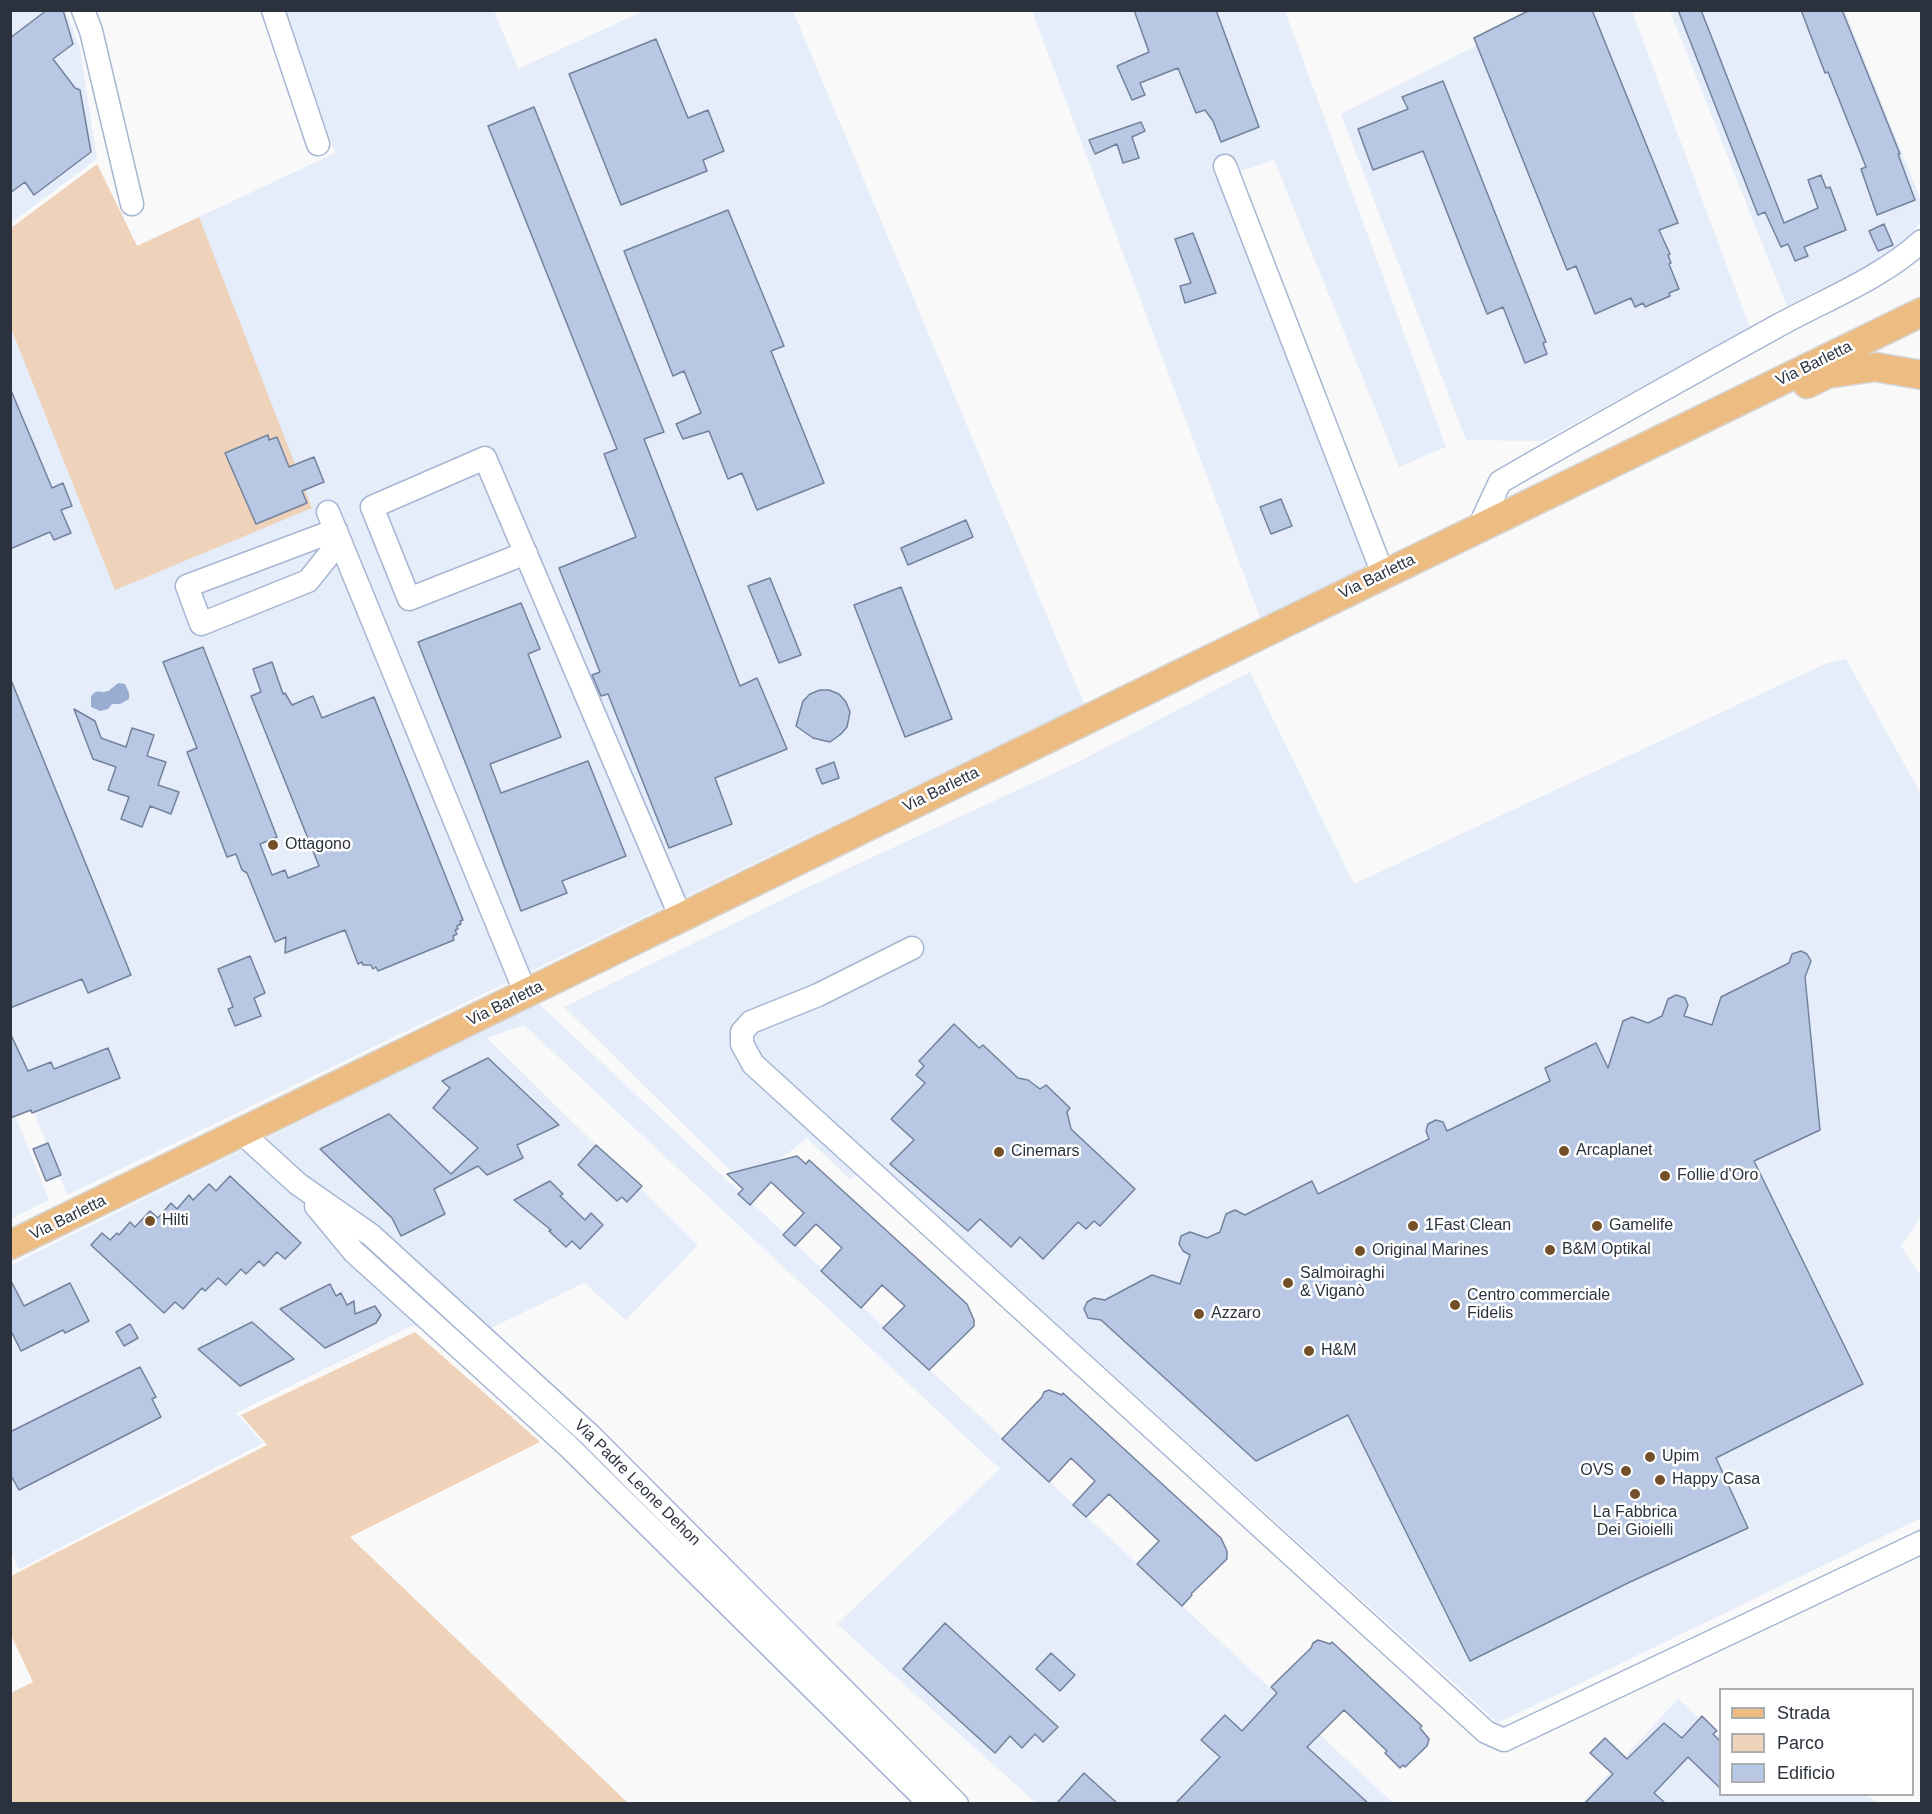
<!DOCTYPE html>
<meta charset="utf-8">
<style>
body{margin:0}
#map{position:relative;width:1932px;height:1814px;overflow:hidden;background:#f9f9f9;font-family:Helvetica,sans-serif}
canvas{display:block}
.frame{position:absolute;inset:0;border:12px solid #2c323d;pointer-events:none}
.legend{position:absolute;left:1719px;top:1688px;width:195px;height:108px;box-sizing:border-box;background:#fff;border:2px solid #abadb1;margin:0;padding:8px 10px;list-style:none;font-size:18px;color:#2c323d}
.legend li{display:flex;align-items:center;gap:12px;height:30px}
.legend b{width:30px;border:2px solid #abadb1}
</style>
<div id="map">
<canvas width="1932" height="1814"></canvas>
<div class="frame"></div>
<ul class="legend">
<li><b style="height:8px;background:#edbc82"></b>Strada</li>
<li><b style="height:16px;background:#eed2b9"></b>Parco</li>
<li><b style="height:16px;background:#b8c8e4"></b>Edificio</li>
</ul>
</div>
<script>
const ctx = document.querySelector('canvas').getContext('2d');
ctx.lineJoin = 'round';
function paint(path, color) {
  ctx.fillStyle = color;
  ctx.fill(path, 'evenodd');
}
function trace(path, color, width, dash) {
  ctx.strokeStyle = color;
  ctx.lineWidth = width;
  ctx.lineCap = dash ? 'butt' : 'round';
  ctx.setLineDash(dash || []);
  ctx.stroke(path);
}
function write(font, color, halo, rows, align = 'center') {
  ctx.font = font + ' Helvetica,sans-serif';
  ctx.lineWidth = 5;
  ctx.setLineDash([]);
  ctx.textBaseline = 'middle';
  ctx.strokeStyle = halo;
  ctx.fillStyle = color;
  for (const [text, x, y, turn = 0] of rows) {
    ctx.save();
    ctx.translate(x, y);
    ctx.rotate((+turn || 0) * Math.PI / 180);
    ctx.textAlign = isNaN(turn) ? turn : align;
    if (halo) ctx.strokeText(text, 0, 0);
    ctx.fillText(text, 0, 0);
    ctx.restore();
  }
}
const built = new Path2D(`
 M11 11H66L80 48 97 159 11 223Z
 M285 11H494L518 69 643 11H793L1084 704 67 1195 11 1055V232L97 164 137 246 335 153Z
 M1032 11H1285L1446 447 1399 467 1274 160 1218 179 1369 569 1261 620Z
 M1544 11H1632L1750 328 1542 441 1466 440 1341 114Z
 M1670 11H1845L1921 200V221L1909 238 1878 260 1787 306Z
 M1846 659 1921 794 1922 1215 1901 1246 1921 1276V1518L1498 1723 874 1158 850 1180 807 1138 746 1186 564 1007 806 888 1078 762 1250 672 1354 884 1825 664Z
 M538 1003 1393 1803H1036L837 1624 1000 1469 524 1025 487 1038 698 1245 626 1320 584 1283 489 1329 411 1326 236 1413 263 1443 19 1569 11 1552V1265Z
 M10 1102 49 1200 11 1219H10Z
 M1678 1699 1720 1737V1794L1867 1795 1877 1803 1581 1804Z`);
const green = new Path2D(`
 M97 164 137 246 199 217 312 508 115 590 11 328V228Z
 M415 1332 540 1442 350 1537 628 1803H11V1693L33 1682 11 1635V1576L267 1445 241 1415Z`);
const water = new Path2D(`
 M119 683 125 684 129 693V699L120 704H112L108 709 100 711 91 707V696C98 688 100 694 108 691 111 690 114 685 119 683Z`);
const building = new Path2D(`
 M47 10H63L73 44 53 59 75 88 80 90 91 152 34 195 25 182 10 193V38Z
 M1134 10H1216L1259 127 1221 142 1213 121 1205 110 1196 113 1178 68 1140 83 1145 95 1132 100 1117 66 1149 52Z
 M1530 10H1592L1678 223 1659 230 1670 254 1668 255 1671 263 1669 264 1679 289 1669 293 1670 296 1645 307 1643 303 1635 307 1631 298 1595 314 1576 266 1567 270 1474 38Z
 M1678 10H1701L1784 223 1818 208 1808 180 1821 175 1826 188 1830 187 1846 230 1804 247 1808 256 1795 261 1788 244 1781 247 1765 212 1758 215Z
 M1801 10H1842L1900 154H1898L1915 200 1877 215 1861 169 1866 167 1828 72 1825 73Z
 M656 39 688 118 708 110 724 151 703 160 707 171 621 205 569 74Z
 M1443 81 1546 342 1543 343 1547 354 1525 363 1503 307 1487 314 1423 151 1373 170 1358 129 1408 109 1402 97Z
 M534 107 664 432 644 439 740 686 757 678 787 749 715 778 732 824 669 848 608 694 601 696 592 675 600 672 559 568 636 537 604 454 617 449 488 126Z
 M1141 122 1145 131 1132 137 1139 158 1123 163 1117 144 1095 154 1089 140Z
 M728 210 784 346 771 351 824 483 757 510 742 473 728 479 709 431 683 439 676 424 701 413 684 371 673 376 624 251Z
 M1884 224 1893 245 1878 251 1869 231Z
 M1193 233 1216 293 1185 303 1180 286 1191 283 1175 239Z
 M10 388 52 488 63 483 72 506 61 510 71 533 54 540 50 532 10 549Z
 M268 435 269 440 277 437 289 467 314 457 324 482 302 491 307 503 256 524 225 453Z
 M1281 499 1292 526 1271 534 1260 507Z
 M966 520 973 537 908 565 901 548Z
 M770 578 801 655 779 663 748 586Z
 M901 587 952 719 905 737 854 605Z
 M521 603 540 649 528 654 561 737 490 764 501 793 588 761 626 856 562 881 567 893 521 911 469 772 418 642Z
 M203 647 277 837 260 844 272 875 285 870 288 878 319 866 251 696 261 692 253 669 272 662 283 694 285 693 292 705 313 696 322 718 374 697 463 920 460 921 461 924 457 926 458 929 455 930 457 934 453 936 454 940 378 971 376 967 373 969 371 965H363L362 962 358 964 345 930 285 953 286 937 275 942 247 873 242 870 236 854 227 857 187 752 197 748 163 662Z
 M11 680 131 975 88 993 82 979 10 1008Z
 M820 690H829L839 694 846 702 850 712 847 727 841 734 830 742 813 738 796 726 803 701 810 694Z
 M74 709 95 721 101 738 126 747 132 728 154 735 147 756 166 762 158 785 179 792 171 814 150 806 142 827 121 819 129 797 108 790 116 767 93 759Z
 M834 762 839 778 822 784 816 769Z
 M1801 951 1807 954 1811 961 1805 977 1820 1130 1754 1161 1863 1384 1716 1458 1748 1528 1630 1582 1470 1661 1348 1415 1256 1461 1101 1320 1088 1318 1084 1309 1087 1302 1094 1298 1105 1300 1152 1275 1180 1284 1190 1255 1183 1251 1179 1244 1181 1236 1190 1232 1207 1238 1220 1232 1226 1214 1235 1210 1245 1215 1312 1181 1318 1194 1429 1139 1426 1131 1428 1124 1436 1120 1443 1122 1447 1131 1550 1081 1545 1068 1596 1043 1608 1068 1623 1021 1632 1017 1648 1023 1662 1016 1668 999 1676 995 1685 998 1688 1005 1684 1016 1712 1025 1721 997 1789 963 1792 954Z
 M250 956 265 993 254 998 261 1016 235 1026 228 1009 233 1007 218 969Z
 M954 1024 979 1048 983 1045 1018 1078 1028 1080 1040 1089 1046 1085 1070 1108 1067 1112 1071 1129 1135 1189 1100 1226 1094 1221 1086 1229 1078 1222 1043 1259 1020 1237 1011 1247 980 1219 968 1231 890 1164 914 1140 891 1119 925 1083 916 1075 924 1066 919 1061Z
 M10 1033 28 1071 51 1062 54 1069 108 1048 120 1078 32 1113 31 1110 10 1118Z
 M488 1058 559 1125 517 1145 523 1158 487 1175 478 1166 434 1189 445 1214 401 1236 392 1218 320 1149 389 1114 451 1174 478 1148 433 1108 450 1088 442 1081Z
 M48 1143 61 1175 46 1181 33 1149Z
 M596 1145 642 1186 627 1202 622 1197 617 1201 578 1165Z
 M797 1156 806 1164 809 1160 967 1304 974 1320V1326L929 1370 883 1328 905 1306 882 1285 861 1308 821 1271 842 1248 816 1224 795 1246 783 1235 804 1213 771 1182 750 1205 738 1194 743 1189 727 1174Z
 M230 1176 301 1243 285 1259 277 1252 264 1266 259 1261 246 1274 241 1269 226 1285 218 1278 205 1291 202 1288 183 1309 175 1302 164 1313 91 1245 102 1233 110 1240 117 1233 119 1235 130 1222 135 1227 150 1211 158 1218 171 1203 177 1209 189 1195 193 1200 209 1184 216 1191Z
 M550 1181 563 1194 560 1196 585 1220 591 1213 603 1225 580 1249 572 1241 566 1247 549 1231 551 1230 514 1200Z
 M10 1279 24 1306 70 1283 89 1321 65 1333 63 1330 21 1351 10 1329Z
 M330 1284 336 1296 341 1293 347 1305 354 1301 355 1314 375 1306 381 1315 376 1323 325 1348 280 1309Z
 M252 1322 294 1359 240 1386 198 1349Z
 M130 1324 138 1338 124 1346 116 1332Z
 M140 1367 156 1397 152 1399 161 1417 19 1490 10 1474V1432Z
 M1049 1390 1062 1395 1063 1393 1221 1538 1227 1551V1559L1191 1594 1192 1595 1182 1606 1137 1564 1159 1541 1109 1494 1086 1517 1073 1505 1095 1481 1071 1458 1049 1482 1002 1439 1042 1397 1044 1392Z
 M945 1623 1058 1727 1043 1742 1035 1734 1022 1748 1010 1736 995 1753 903 1669Z
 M1318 1640 1330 1644 1332 1642 1422 1726 1420 1728 1429 1739 1427 1746 1405 1767 1403 1765 1400 1768 1385 1753 1387 1751 1344 1710 1307 1747 1368 1803H1176L1220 1757 1201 1740 1225 1715 1242 1731 1277 1693 1271 1687 1311 1648 1313 1643Z
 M1051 1653 1075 1675 1060 1691 1036 1669Z
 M1702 1716 1717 1731 1713 1734 1720 1741V1788L1688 1757 1654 1793 1665 1803H1585L1613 1774 1590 1753 1605 1738 1627 1759 1664 1723 1682 1738Z
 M1084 1773 1117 1803H1057Z`);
const minor = new Path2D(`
 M83 10 91 31 132 204
 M273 10 318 144
 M1225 166 1383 574
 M328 512 526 994
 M1479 527 1500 482C1593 428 1687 376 1781 324 1829 298 1881 278 1922 241
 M336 530 187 586 201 624 308 581 340 541
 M526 553 409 599 372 507 485 458 681 918
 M912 948 818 995 751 1022 742 1032V1044L753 1064 1486 1732 1504 1740 1922 1542
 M242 1133 298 1184 371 1235 591 1436 957 1804
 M316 1206 354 1252 569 1447 930 1804`);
const major = new Path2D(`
 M1807 384 1827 374 1875 367 1922 375
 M10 1245 1922 312`);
const markers = [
 [273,845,6,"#74502a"],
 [1564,1151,6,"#74502a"],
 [999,1152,6,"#74502a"],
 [1665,1176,6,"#74502a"],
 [150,1221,6,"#74502a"],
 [1413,1226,6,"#74502a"],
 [1597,1226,6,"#74502a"],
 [1550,1250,6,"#74502a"],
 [1360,1251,6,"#74502a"],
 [1288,1283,6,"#74502a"],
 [1455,1305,6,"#74502a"],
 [1199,1314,6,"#74502a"],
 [1309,1351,6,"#74502a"],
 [1650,1457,6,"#74502a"],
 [1626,1471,6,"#74502a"],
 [1660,1480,6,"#74502a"],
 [1635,1494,6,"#74502a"]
];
const streetNames = [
 ["Via Barletta",1814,364,-26],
 ["Via Barletta",1377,577,-26],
 ["Via Barletta",941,790,-26],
 ["Via Barletta",505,1004,-26],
 ["Via Barletta",68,1218,-26],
 ["Via Padre Leone Dehon",637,1483,45]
];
const poiNames = [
 ["Ottagono",285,845],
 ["Arcaplanet",1576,1151],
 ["Cinemars",1011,1152],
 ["Follie d'Oro",1677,1176],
 ["Hilti",162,1221],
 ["1Fast Clean",1425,1226],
 ["Gamelife",1609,1226],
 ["B&M Optikal",1562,1250],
 ["Original Marines",1372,1251],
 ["Salmoiraghi",1300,1274],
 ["& Viganò",1300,1292],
 ["Centro commerciale",1467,1296],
 ["Fidelis",1467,1314],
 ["Azzaro",1211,1314],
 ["H&M",1321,1351],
 ["Upim",1662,1457],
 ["OVS",1614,1471,"right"],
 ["Happy Casa",1672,1480],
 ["La Fabbrica",1635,1513,"center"],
 ["Dei Gioielli",1635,1531,"center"]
];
paint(built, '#e5edfb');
paint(green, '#eed2b9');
paint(water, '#98add0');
paint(building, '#b8c8e4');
trace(building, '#73829c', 1.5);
trace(minor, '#a6b6d2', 25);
trace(major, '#d5d6d8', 31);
trace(minor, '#fff', 22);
trace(major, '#edbc82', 28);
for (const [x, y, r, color] of markers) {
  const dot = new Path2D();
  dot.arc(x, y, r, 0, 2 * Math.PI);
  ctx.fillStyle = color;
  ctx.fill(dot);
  trace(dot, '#fff', 2);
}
write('16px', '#2c323d', '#fff', streetNames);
write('16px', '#2c323d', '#fff', poiNames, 'left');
</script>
